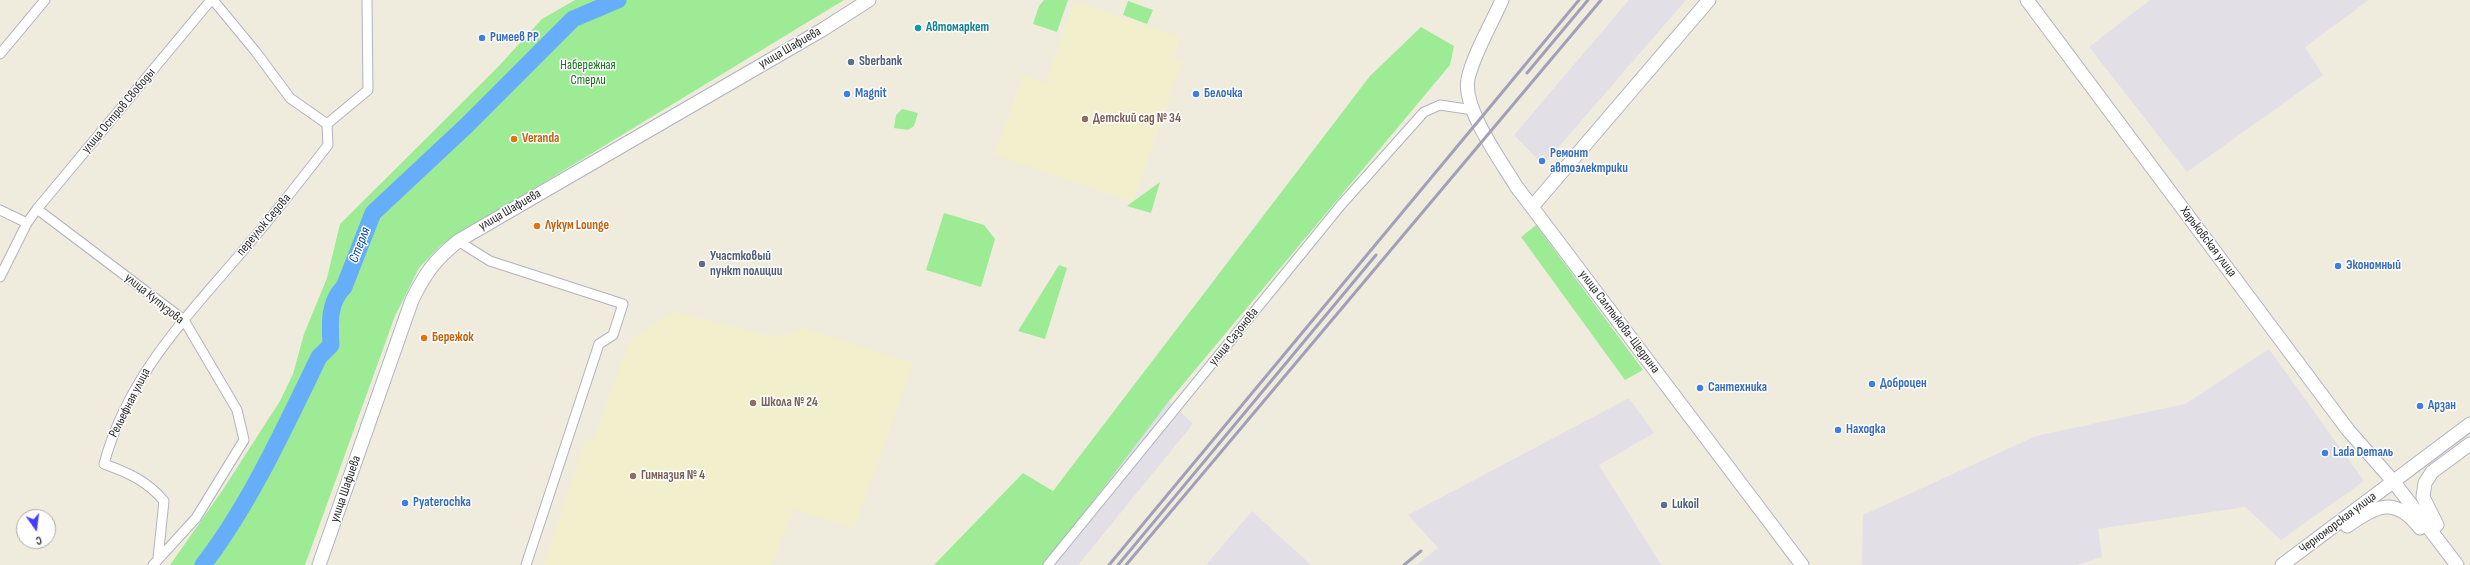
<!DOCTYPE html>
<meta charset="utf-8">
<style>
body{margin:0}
#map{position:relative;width:2470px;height:565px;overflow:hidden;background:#efecde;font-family:"Sofia Sans Condensed",sans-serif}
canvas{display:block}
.north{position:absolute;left:16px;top:509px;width:40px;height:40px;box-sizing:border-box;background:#fff;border:1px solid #ababab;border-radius:50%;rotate:166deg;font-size:11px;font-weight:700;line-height:16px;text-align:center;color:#2c2c2c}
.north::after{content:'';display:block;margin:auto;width:14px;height:18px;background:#483bff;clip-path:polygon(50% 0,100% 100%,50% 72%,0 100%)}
</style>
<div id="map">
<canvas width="2470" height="565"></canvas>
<div class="north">С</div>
</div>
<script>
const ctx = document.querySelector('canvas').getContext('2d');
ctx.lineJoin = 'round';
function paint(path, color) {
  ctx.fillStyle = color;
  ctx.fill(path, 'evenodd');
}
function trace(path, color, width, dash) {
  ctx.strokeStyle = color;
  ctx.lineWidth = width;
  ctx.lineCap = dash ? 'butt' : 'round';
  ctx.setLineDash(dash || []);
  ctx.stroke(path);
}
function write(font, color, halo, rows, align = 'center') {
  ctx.font = font + ' "Sofia Sans Condensed",sans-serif';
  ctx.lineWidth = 3;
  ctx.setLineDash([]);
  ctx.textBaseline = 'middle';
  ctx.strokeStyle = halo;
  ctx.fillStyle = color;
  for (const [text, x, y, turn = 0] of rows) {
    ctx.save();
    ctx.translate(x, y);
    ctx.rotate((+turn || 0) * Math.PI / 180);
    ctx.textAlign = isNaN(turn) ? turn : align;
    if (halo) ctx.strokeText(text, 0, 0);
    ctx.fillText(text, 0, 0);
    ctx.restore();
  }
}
const industrial = new Path2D(`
 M1629 0H1686L1543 165 1514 135Z
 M2150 0H2369L2305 47 2323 75 2187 172 2089 47Z
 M2269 349 2364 481 2281 540 2245 507 2098 529 2102 557 2077 565H1862L1863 515 2036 436 2185 404Z
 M1629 398 1654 433 1599 465 1661 565H1416L1438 548 1408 515Z
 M1169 401 1193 424 1078 565H1040Z
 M1252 511 1311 565H1206Z`);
const education = new Path2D(`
 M1074 1 1180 37 1173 58 1182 61 1133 202 995 155 1023 75 1046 83Z
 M673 311 775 337 804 328 913 363 854 528 793 509 772 565H544L585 440 592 442 630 340Z`);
const green = new Path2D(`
 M575 0H844L441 245 419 268 395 316 305 565H170L222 491 280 401 293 374 304 334 327 278 340 224 497 68 542 19Z
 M1044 0H1068L1057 32 1033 24 1039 6Z
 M1128 1 1153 10 1147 24 1123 15Z
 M1421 27 1454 46 1450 65 1169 401 1045 565H934L1023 473 1053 491 1370 76Z
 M902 109 918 113 914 126 908 130 894 128 896 115Z
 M1160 182 1151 213 1127 206Z
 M944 213 984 225 995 239 981 287 926 270Z
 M1536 225 1643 370 1625 380 1521 237Z
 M1059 265 1067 268 1045 339 1018 331Z`);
const river = new Path2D(`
 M203 565C249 506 286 425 319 357L331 345C330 325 328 302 344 287L373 213 466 126 573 19 618 0`);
const street = new Path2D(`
 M213 0 256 52 290 98 327 124
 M0 54 45 0
 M327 124 368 90 367 0
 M37 209 184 320 237 410 244 440 196 518 153 565
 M0 210 27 223
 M458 241 490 261 623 304 613 335 599 344 526 565
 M0 277 27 223 37 209 211 0
 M158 558 164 501C147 481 129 473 104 464 126 381 180 324 235 260 267 223 298 184 328 145L327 124
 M1048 565 1341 205 1424 112 1440 105 1473 110`);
const secondary = new Path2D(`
 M1502 0C1492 23 1473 55 1468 79 1462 108 1501 161 1516 186L1802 565
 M2027 0 2348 430 2393 481 2457 565
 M1532 207 1709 0
 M2437 525 2423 497 2425 483 2432 472 2470 444
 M2347 526C2377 506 2394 495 2420 528
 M319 565 412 300C426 272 434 261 458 241L822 30 869 0
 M2282 565 2470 424`);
const rail = new Path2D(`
 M1527 73 1588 0
 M1109 565 1579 0
 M1118 565 1376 255
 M1126 565 1601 0
 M1404 565 1421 551`);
const markers = [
 [918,28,4,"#0f9aa8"],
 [482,38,4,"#3f7fe0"],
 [851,62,4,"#5c6f8a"],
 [847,94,4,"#3f7fe0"],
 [1196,94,4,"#3f7fe0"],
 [1085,119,4,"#8d6e63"],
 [514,139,4,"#e8710a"],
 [1542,161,4,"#3f7fe0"],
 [537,226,4,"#e8710a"],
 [702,264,4,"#5c6f8a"],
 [2338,266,4,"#3f7fe0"],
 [424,338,4,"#e8710a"],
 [1872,384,4,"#3f7fe0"],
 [1700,388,4,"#3f7fe0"],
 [753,403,4,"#8d6e63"],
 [2420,406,4,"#3f7fe0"],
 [1838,430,4,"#3f7fe0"],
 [2325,453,4,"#3f7fe0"],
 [633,476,4,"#8d6e63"],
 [405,503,4,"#3f7fe0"],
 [1664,505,4,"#5c6f8a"]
];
const cultureNames = [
 ["Автомаркет",926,28]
];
const shopNames = [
 ["Римеев РР",490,38],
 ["Magnit",855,94],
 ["Белочка",1204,94],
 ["Ремонт",1550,154],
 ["автоэлектрики",1550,169],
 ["Экономный",2346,266],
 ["Доброцен",1880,384],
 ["Сантехника",1708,388],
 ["Арзан",2428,406],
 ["Находка",1846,430],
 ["Lada Dеталь",2333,453],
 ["Pyaterochka",413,503]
];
const streetNames = [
 ["улица Шафиева",790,48,-30],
 ["улица Остров Свободы",119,111,-50],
 ["улица Шафиева",510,210,-30],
 ["переулок Седова",264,225,-50],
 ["Харьковская улица",2208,242,53],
 ["улица Кутузова",154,299,39],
 ["улица Салтыкова-Щедрина",1619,322,53],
 ["улица Сазонова",1234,337,-51],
 ["Рельефная улица",130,403,-63],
 ["улица Шафиева",346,489,-71],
 ["Черноморская улица",2338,523,-37]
];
const serviceNames = [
 ["Sberbank",859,62],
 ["Участковый",710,257],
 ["пункт полиции",710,272],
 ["Lukoil",1672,505]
];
const parkNames = [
 ["Набережная",588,66],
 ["Стерли",588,81]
];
const educationNames = [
 ["Детский сад № 34",1093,119],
 ["Школа № 24",761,403],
 ["Гимназия № 4",641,476]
];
const foodNames = [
 ["Veranda",522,139],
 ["Лукум Lounge",545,226],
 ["Бережок",432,338]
];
const waterNames = [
 ["Стерля",360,245,-69]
];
paint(industrial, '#e3dfe7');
paint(education, '#f2efcc');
paint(green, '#9deb95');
trace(river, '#67aefa', 17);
trace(street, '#b2b2c1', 11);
trace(secondary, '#b2b2c1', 15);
trace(street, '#fff', 9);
trace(secondary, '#fff', 13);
trace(rail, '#a29fb8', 3);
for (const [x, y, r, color] of markers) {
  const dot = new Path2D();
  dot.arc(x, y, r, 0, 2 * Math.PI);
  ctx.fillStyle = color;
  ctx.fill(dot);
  trace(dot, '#fff', 1.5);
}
write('bold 13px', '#0d838f', '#fff', cultureNames, 'left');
write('bold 13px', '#366cbe', '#fff', shopNames, 'left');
write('13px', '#2c2c2c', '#fff', streetNames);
write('bold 13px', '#4e5e75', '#fff', serviceNames, 'left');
write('13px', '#137218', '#fff', parkNames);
write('bold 13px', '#785e54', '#fff', educationNames, 'left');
write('bold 13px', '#c56008', '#fff', foodNames, 'left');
write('italic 14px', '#0045ad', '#fff', waterNames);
</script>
